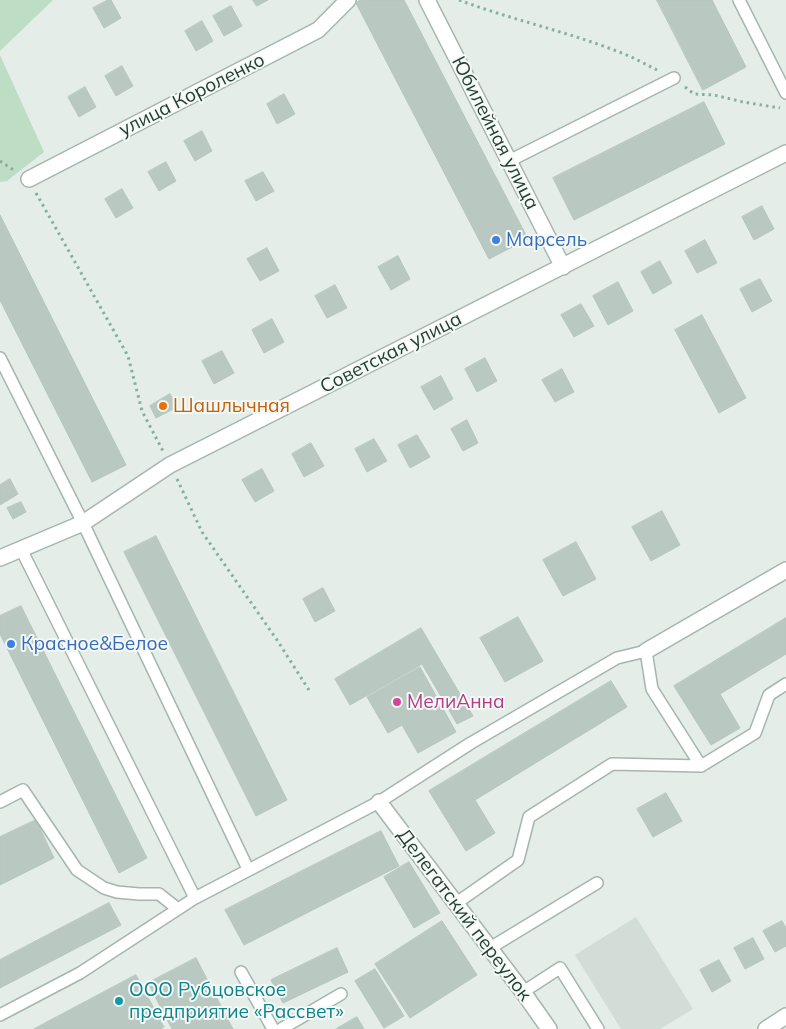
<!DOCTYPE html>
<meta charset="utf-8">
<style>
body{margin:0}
canvas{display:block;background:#e4ede8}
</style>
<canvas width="786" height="1029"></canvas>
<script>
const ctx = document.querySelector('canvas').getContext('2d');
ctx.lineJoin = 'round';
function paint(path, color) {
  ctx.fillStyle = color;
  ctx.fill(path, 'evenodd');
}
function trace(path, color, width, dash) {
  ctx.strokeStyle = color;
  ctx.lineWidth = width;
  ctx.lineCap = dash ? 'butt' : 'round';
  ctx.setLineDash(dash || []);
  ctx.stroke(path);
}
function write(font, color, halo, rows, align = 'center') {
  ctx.font = font + ' Mulish,sans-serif';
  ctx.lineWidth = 4;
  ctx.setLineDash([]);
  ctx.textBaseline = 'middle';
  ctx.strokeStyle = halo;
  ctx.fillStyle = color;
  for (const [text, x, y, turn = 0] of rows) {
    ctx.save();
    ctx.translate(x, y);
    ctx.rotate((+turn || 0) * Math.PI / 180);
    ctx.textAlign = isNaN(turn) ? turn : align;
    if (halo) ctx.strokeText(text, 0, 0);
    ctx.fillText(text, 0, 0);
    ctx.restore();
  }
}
const built = new Path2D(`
 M636 917 693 1009 660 1029H621L575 955Z`);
const green = new Path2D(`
 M0 0H53L0 51Z
 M0 55 44 152 7 181 0 182Z`);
const building = new Path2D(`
 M108 0H111L121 18 104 28 93 8Z
 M253 0H268L257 6Z
 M361 0H404L528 239 489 259 356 3Z
 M657 0H712L746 67 703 90Z
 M231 6 242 26 224 36 213 16Z
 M202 21 213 41 196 51 185 31Z
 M122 66 133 86 116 96 105 76Z
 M85 87 96 107 79 117 68 97Z
 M284 94 295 114 277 124 267 104Z
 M704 102 725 144 574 220 553 178Z
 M202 131 212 151 195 161 184 141Z
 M166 162 176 181 159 191 148 172Z
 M263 172 274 191 256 201 245 181Z
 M122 189 133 208 116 218 105 199Z
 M762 206 774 229 754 240 742 217Z
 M0 215 126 465 92 482 0 300Z
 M705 240 717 263 697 273 685 251Z
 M267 248 279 271 260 281 247 259Z
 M398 256 410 279 391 290 378 267Z
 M660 261 672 283 653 294 641 272Z
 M760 279 772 301 752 312 740 289Z
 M618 282 633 311 608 325 593 296Z
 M335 285 347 308 327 318 315 296Z
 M581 304 594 326 574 337 561 315Z
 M702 315 746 398 719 413 675 330Z
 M272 319 284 342 264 353 252 330Z
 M222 351 234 373 214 384 202 361Z
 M485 358 497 381 477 392 465 369Z
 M562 369 574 392 555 402 542 380Z
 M441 376 453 399 434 410 421 387Z
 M170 394 177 407 156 418 150 406Z
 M467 420 478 443 463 451 451 429Z
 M417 435 430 457 410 468 398 445Z
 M374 439 387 461 367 472 355 449Z
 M311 443 324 466 304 477 292 454Z
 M262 469 274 491 255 502 242 480Z
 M10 479 18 494 0 505V485Z
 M21 502 26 512 13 519 7 508Z
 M662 511 680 545 651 561 632 527Z
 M156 536 287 800 256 816 124 552Z
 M576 542 596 579 563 596 543 560Z
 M323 588 335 611 315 622 303 599Z
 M21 606 147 858 119 873 0 634V616Z
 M518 617 543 661 505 682 480 638Z
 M786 618V654L720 694 740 728 711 745 674 686Z
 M421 628 473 716 457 724 422 664 350 705 335 679Z
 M420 667 456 732 418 753 402 725 388 733 367 697Z
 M611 681 627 707 475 800 495 833 466 851 429 791Z
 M666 793 682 821 653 837 637 809Z
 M36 820 54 858 0 885V837Z
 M381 831 399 866 244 945 225 910Z
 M409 862 440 913 414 928 384 877Z
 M109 903 121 925 0 988V960Z
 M442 921 477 975 410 1018 375 964Z
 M782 921 786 928V946L775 952 763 931Z
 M753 938 764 959 745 969 734 948Z
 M337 948 348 972 283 1003 271 980Z
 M196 958 233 1029H172L148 983Z
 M719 960 731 981 712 992 700 970Z
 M375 969 404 1016 384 1028 355 981Z
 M136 975 164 1027 161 1029H34Z
 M357 1017 364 1029H336Z`);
const path = new Path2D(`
 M459 0C515 21 574 33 629 56 638 60 647 65 657 70
 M685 87 694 94 714 95 743 102 780 108
 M0 161 15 171
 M36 193 128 356 142 411 163 451
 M177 479 202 532 277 640 309 690`);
const lane = new Path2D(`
 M739 0 786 93
 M509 161 674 78
 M0 358 83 523 248 869
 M21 549 195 898
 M0 802 23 790 77 870 104 888 117 892 139 894H159L178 909
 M455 904 518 860 529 817 612 764 701 766 755 733 769 695 786 684
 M490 948 597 883
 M241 972 273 1029
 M523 992 560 968 598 1029
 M0 1015 80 973 195 898 379 802 471 743 617 658 646 651 652 689 701 766
 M281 1029 341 994`);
const street = new Path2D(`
 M427 0 563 267
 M29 179 318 30 348 0
 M0 558 83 523 170 465 786 153
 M646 651 786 570
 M379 802 523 992 549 1029`);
const secondary = new Path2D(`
 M766 1029 786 1016`);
const markers = [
 [496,240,5,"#3f7fe0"],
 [163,406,5,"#e8710a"],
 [11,644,5,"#3f7fe0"],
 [397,702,5,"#d1479c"],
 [119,1001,5,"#0f9aa8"]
];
const streetNames = [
 ["улица Короленко",192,95,-27],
 ["Юбилейная улица",495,133,63],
 ["Советская улица",391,353,-27],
 ["Делегатский переулок",464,915,53]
];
const shopNames = [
 ["Марсель",506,240],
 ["Красное&Белое",21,644]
];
const foodNames = [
 ["Шашлычная",173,406]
];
const hotelNames = [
 ["МелиАнна",407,702]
];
const cultureNames = [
 ["ООО Рубцовское",129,990],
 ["предприятие «Рассвет»",129,1012]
];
paint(built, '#d2ddd7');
paint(green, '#bdddc4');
paint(building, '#b9c8c1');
trace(building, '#b6c6bf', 1);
trace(lane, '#a6b5af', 14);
trace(street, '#a6b5af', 18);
trace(secondary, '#a2b8af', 18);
trace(path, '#85b0a0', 3, [2.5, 4]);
trace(lane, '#fff', 11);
trace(street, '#fff', 15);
trace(secondary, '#fff', 15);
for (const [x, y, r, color] of markers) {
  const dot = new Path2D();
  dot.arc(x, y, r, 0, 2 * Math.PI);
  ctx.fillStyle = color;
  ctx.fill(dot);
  trace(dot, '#f4f9f6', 2);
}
write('19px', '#233e35', '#f4f9f6', streetNames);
write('19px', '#366cbe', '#f4f9f6', shopNames, 'left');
write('19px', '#c56008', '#f4f9f6', foodNames, 'left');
write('19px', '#b23c85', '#f4f9f6', hotelNames, 'left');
write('19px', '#0d838f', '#f4f9f6', cultureNames, 'left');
</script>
